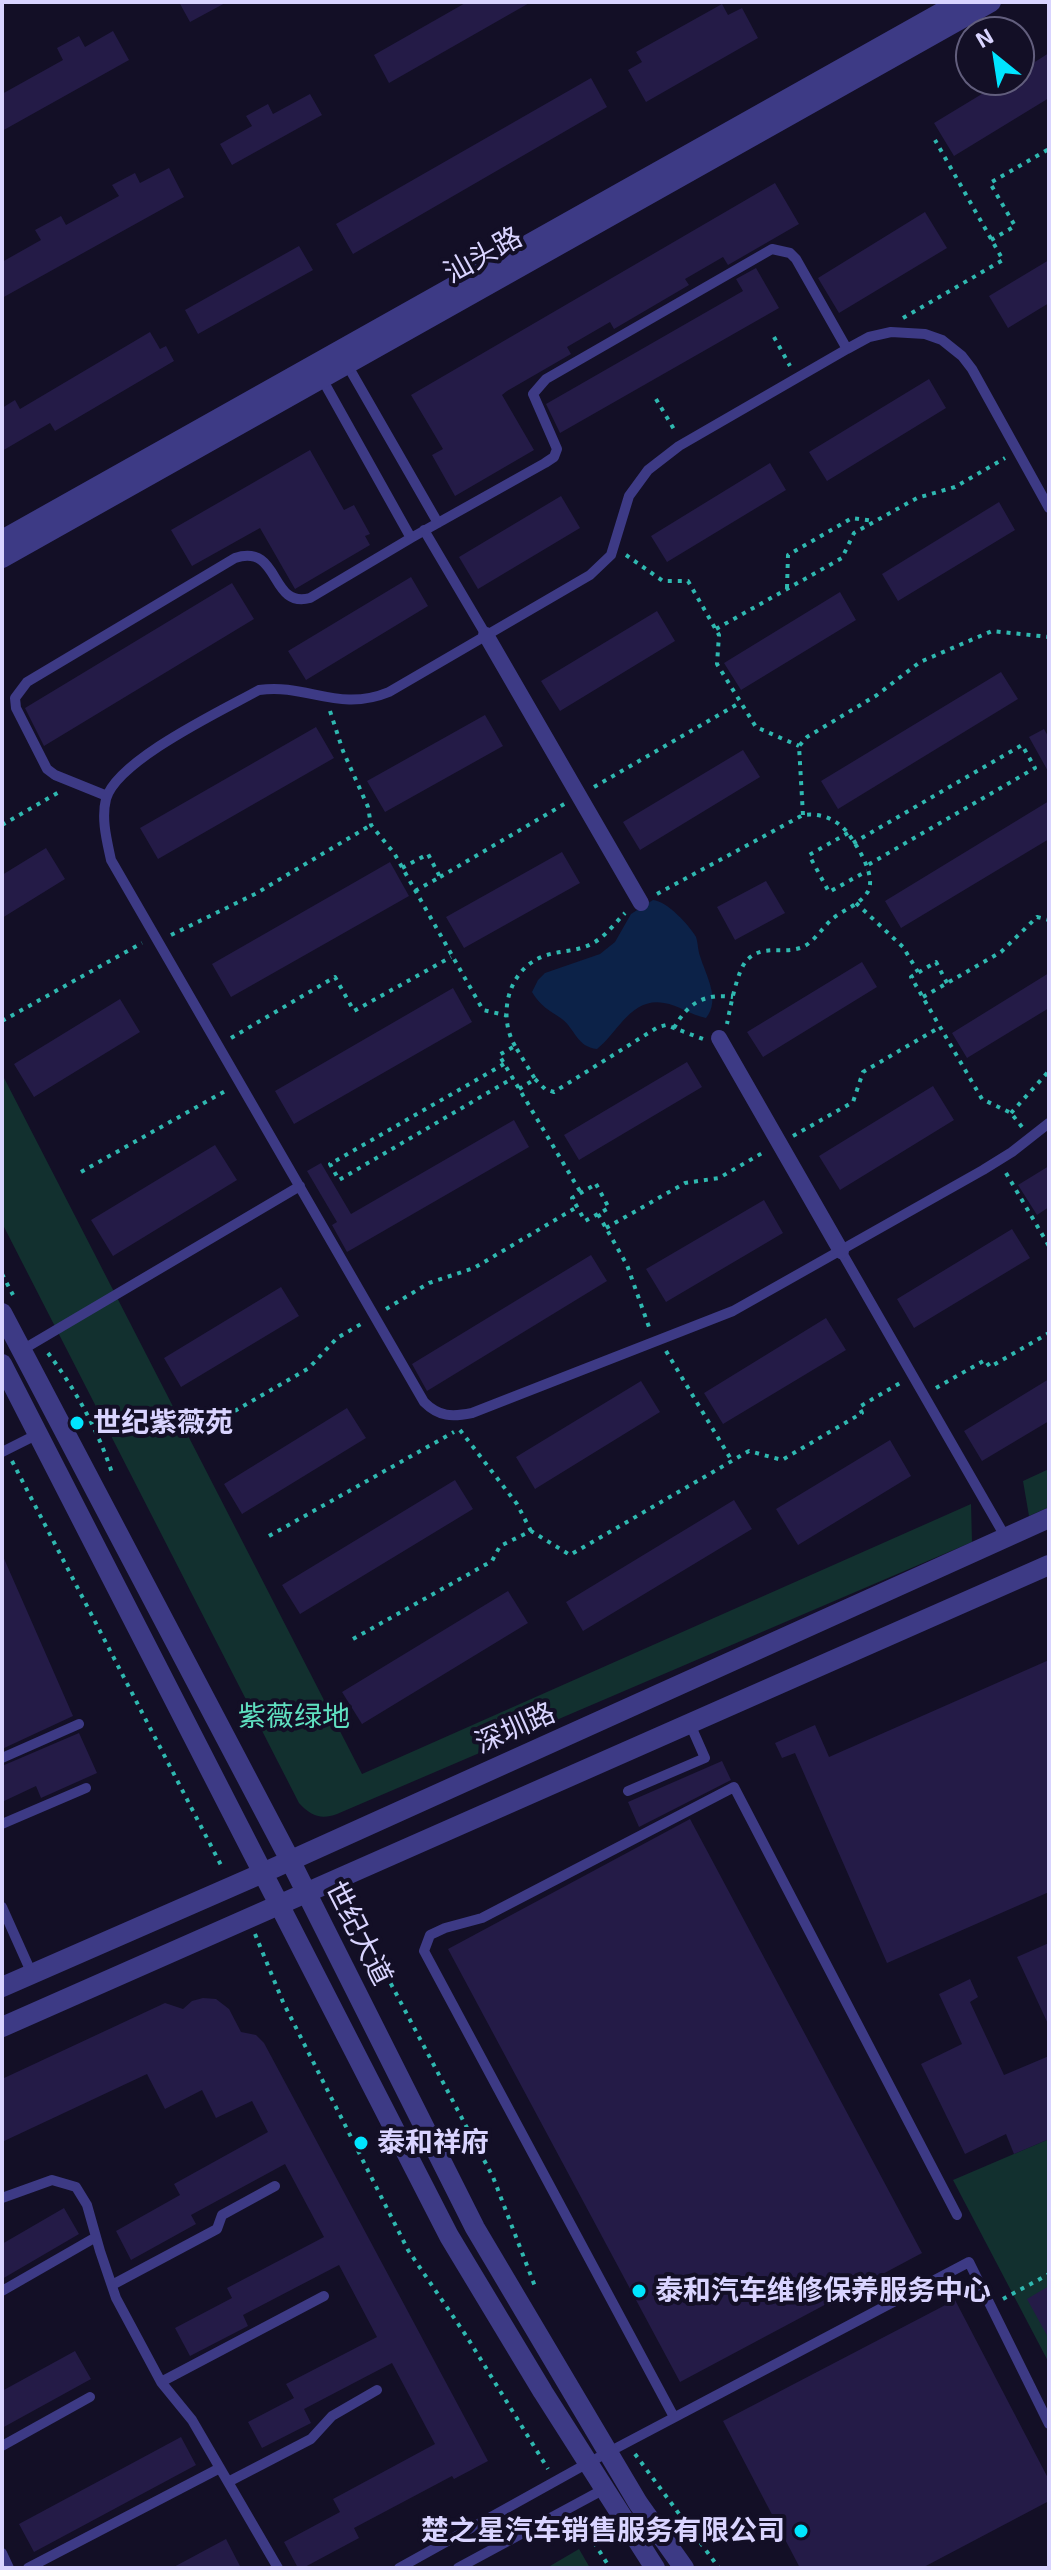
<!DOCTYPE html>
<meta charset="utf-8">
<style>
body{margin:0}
#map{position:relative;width:1051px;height:2570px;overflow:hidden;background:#130f26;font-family:"Exo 2",sans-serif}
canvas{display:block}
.frame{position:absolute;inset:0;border:4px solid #d9d4ff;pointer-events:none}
.north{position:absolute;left:955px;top:16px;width:80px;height:80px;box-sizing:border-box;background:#130f26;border:2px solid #625e7d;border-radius:50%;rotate:330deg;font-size:22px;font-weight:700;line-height:32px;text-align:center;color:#d9d4ff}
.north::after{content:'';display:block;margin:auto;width:28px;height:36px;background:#00e5ff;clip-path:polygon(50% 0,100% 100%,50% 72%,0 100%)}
</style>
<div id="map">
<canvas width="1051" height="2570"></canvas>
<div class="frame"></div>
<div class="north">N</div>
</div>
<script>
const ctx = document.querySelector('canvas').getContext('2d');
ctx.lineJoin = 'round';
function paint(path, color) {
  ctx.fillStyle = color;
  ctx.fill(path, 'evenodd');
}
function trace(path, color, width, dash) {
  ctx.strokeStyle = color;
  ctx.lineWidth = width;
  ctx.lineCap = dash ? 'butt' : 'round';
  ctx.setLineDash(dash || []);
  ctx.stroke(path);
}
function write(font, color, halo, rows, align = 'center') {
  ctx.font = font + ' "Exo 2","Noto Sans SC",sans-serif';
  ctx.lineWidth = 8;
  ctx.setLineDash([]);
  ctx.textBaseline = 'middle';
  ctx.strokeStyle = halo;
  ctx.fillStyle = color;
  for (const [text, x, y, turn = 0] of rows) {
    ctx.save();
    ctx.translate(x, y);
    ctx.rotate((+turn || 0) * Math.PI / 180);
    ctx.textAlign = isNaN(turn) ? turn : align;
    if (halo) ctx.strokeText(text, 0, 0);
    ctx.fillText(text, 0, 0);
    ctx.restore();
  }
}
const green = new Path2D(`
 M2 1074 362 1774 971 1504 972 1542 337 1814C321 1820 311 1816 299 1803L2 1223Z
 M1049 1469V1507L1029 1516 1023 1481Z
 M1049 2139V2363L953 2180Z
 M579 2549 590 2568H552L550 2566Z`);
const water = new Path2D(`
 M653 900C667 901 689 925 696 937 698 943 698 951 700 956 706 976 721 999 706 1018 691 1015 678 1005 664 1003 631 997 617 1034 597 1049 577 1047 575 1029 562 1019 549 1010 540 1006 532 992L538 980 545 973 600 954 615 942 631 914Z`);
const building = new Path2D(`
 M179 2H227L190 22Z
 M467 2H531L389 83 374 55Z
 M722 4 728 15 742 8 758 38 646 102 628 70 642 62 636 52Z
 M113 31 129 60 2 131V94L63 60 57 48 79 36 85 47Z
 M1049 53V98L954 156 934 123 1005 80H1019V72Z
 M591 78 607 107 353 254 336 224Z
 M310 94 322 115 232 165 220 144 252 126 246 116 268 104 273 114Z
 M169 168 184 197 2 298V262L41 240 35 230 61 216 66 225 119 196 112 185 135 173 140 183Z
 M775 183 799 224 728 265 723 257 685 279 689 285 614 329 610 322 567 347 571 354 507 391 502 395 534 450 455 496 432 455 443 449 411 395Z
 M925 212 947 248 839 313 818 278Z
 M299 246 313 270 198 334 185 310Z
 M1049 260V303L1008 328 989 296Z
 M756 268 779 308 560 433 546 404 743 291 736 279Z
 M150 332 160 349 166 346 174 361 55 431 50 423 2 451V408L15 400 20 409Z
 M929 379 946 408 827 481 809 452Z
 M310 450 344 510 354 505 370 534 365 536 370 545 295 589 260 528 192 566 171 530Z
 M770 463 786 490 667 562 651 536Z
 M561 496 580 528 478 589 459 557Z
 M999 502 1015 530 898 601 882 574Z
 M411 577 428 606 306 680 288 651Z
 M232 583 254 619 44 746 25 708Z
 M840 592 856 620 741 690 724 663Z
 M657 611 675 641 560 711 541 681Z
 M1001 672 1018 699 838 809 821 781Z
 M485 715 503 746 385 812 367 781Z
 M316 727 334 758 158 859 140 828Z
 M1044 729 1049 738V773L1029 737Z
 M743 750 760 777 640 850 623 822Z
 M1049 801V839L901 928 885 901Z
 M46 848 65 879 2 918V875Z
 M562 852 580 883 464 948 446 917Z
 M390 862 409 896 231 997 212 964Z
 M766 881 785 913 735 940 717 907Z
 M862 962 877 987 763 1057 747 1032Z
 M1049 973V1008L967 1058 952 1033Z
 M453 988 472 1022 294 1124 275 1091Z
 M120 999 140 1032 34 1097 14 1064Z
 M687 1062 702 1087 579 1160 564 1135Z
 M933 1086 954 1120 840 1190 819 1156Z
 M514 1120 529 1147 347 1252 332 1225 337 1222 307 1171 321 1163 351 1214Z
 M215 1145 237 1180 113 1256 91 1220Z
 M1049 1166V1207L1037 1215 1018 1185Z
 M764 1200 783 1233 666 1302 646 1269Z
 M1012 1229 1030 1258 914 1328 897 1299Z
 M591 1255 607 1281 427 1391 412 1364Z
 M281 1287 299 1316 181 1387 164 1358Z
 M826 1318 846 1350 723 1424 704 1393Z
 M1049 1379V1421L982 1461 964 1431Z
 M641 1381 660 1412 535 1489 516 1457Z
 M347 1408 366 1438 242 1514 224 1484Z
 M890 1440 911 1476 798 1545 776 1509Z
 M455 1480 473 1509 300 1614 282 1585Z
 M734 1500 752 1529 583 1631 566 1602Z
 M2 1554 73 1716 2 1749Z
 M508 1591 528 1623 362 1724 342 1692Z
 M1049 1660V1892L887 1963 795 1753 782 1758 775 1743 815 1725 829 1757Z
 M79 1733 97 1773 41 1798 36 1786 2 1802V1766Z
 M722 1761 731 1780 639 1827 628 1802Z
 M690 1819 922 2253 680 2382 448 1949Z
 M1049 1943V2026L1017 1957Z
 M970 1979 978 1997 970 2002 1004 2075 1049 2056V2139L1014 2154 1006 2134 965 2154 921 2064 962 2044 939 1994Z
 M203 1998 216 1999 229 2009 241 2032 256 2035 264 2043 488 2461 454 2479 452 2476 354 2528 359 2538 303 2568H298L284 2542 340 2512 333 2499 435 2444 392 2363 304 2409 311 2423 262 2448 248 2422 294 2398 286 2384 377 2337 339 2265 243 2315 248 2326 190 2356 175 2328 232 2298 227 2288 324 2237 285 2164 191 2215 196 2224 131 2260 116 2231 180 2195 174 2184 268 2132 252 2101 216 2118 202 2090 165 2109 147 2074 2 2142V2079L165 2003 183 2009 192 2001Z
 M64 2208 79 2234 2 2279V2244Z
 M1049 2286V2339L1027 2299Z
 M955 2300 1049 2480V2501L922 2568H800L723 2421Z
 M75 2351 91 2379 2 2428V2391Z
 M181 2437 196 2465 34 2552 19 2524Z
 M226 2539 241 2568H172Z`);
const path = new Path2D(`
 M991 240 1015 226 990 183 1049 149
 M903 318 1003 260 935 140
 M774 337 790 366
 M656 399 675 431
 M626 555 663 581H688L719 635 717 664 756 727 799 746
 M787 588 788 555 852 518 874 521
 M716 629 842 558 854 533 917 498 955 487 1005 458
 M330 711 343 751 368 807 371 825 394 853 483 1010 505 1015
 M594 787 741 702
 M803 815 799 746 807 737 877 695 920 662 992 631 1049 637
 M2 825 59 792
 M848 833 809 855 829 892 867 871
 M853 843 1022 745 1035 768 866 866
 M402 868 428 854 440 877 415 891
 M440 877 566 803
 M657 894 803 815C820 813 835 818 847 832 857 845 878 878 867 893 859 905 843 910 832 919 822 928 813 944 800 948 782 954 763 944 747 960 737 970 730 1009 727 1024
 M856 903 903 947 918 972
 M171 935 255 894 371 825
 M947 983 936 962 911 977 982 1099 1011 1113 1022 1127
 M923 997 1001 952 1037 917 1049 920
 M2 1021 142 943
 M674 1028C688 1003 704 993 733 997
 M231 1038 335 977 354 1011 451 957
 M515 1046C497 1015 508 969 544 956 560 950 578 952 593 943 606 936 615 923 625 913
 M504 1064 330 1164 339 1180 513 1078
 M535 1079 545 1089 554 1092 658 1027 666 1025 703 1039
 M519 1089 535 1079 515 1046 499 1055 581 1193
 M1011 1113 1049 1071
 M793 1136 853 1102 863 1072 940 1027
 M81 1172 227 1090
 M1006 1173 1049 1246
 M596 1184 609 1208 585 1221 572 1198Z
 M598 1214 627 1265 649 1327
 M606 1228 685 1183 719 1178 764 1152
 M2 1274 13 1295
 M386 1309 429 1283 474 1268 577 1207
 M666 1351 732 1461
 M48 1353C76 1390 99 1432 113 1476
 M936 1388 985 1360 990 1367 1049 1333
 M226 1416 309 1368 337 1338 361 1324
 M460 1430 517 1504 531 1531
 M12 1461 223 1869
 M269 1536 454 1432
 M353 1639 492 1561 500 1546 531 1531 570 1555 749 1451 782 1460 862 1413 859 1407 900 1383
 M344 1895 493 2177 536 2289
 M255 1934 283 2002 408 2250 467 2337 548 2469
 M1003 2299 1049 2274
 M635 2454 719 2568
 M578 2517 610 2568`);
const service = new Path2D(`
 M345 361 438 523
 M321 377 411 538
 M1049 508 972 369 962 356 942 340 925 334 891 332 869 337 847 349 679 446 648 470 629 496 611 555 590 575 389 692C338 713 307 683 259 690 223 710 117 760 106 799 101 819 107 841 111 860L424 1402C439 1417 452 1417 472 1413L733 1311 983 1170 1012 1152 1049 1123
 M424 530 486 635
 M107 796 55 775 47 769 16 708 15 698 27 682 235 558C281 543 269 609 310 598L411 538 545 463 554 457 557 449 533 394 546 379 772 249 790 253 796 259 847 349
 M841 1251 1006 1538
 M22 1350 300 1186
 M2 1452 38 1434
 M2 1758 79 1724
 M628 1791 705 1758 690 1724
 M2 1824 86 1788
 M2 1907 32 1974
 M2 2198 52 2180 76 2187 87 2205 100 2251 116 2298 161 2382 192 2420 278 2568
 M112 2285 217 2229 222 2215 275 2186
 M2 2291 96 2237
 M161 2382 324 2296
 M674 2417 424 1951 430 1935 445 1928 482 1918 734 1787 957 2215
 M2 2446 90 2397
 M228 2482 311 2439 332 2416 377 2390
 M2 2553 9 2568
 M28 2568 220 2468
 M399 2568 588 2463 969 2262 1049 2424
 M458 2568 608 2487`);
const pedestrian = new Path2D(`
 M486 635 641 903
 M719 1038 841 1251`);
const tertiary = new Path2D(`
 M2 540 960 2
 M2 558 991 2
 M2 1313 290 1860 475 2228 638 2503 684 2568
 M2 1364 449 2236 543 2392 655 2568
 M2 1987 265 1872 1049 1518
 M2 2027 1049 1565`);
const markers = [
 [77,1423,8,"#00e5ff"],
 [361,2143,8,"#00e5ff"],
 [639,2291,8,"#00e5ff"],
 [801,2531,8,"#00e5ff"]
];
const streetNames = [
 ["汕头路",483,255,-29],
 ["深圳路",515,1728,-24],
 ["世纪大道",359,1933,63]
];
const poiNames = [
 ["世纪紫薇苑",93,1423],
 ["泰和祥府",377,2143],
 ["泰和汽车维修保养服务中心",655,2291],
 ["楚之星汽车销售服务有限公司",785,2531,"right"]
];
const parkNames = [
 ["紫薇绿地",294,1717]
];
paint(green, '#12302f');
paint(water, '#0c2248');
paint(building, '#241b47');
trace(path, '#2fb8b0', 4, [4, 6]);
trace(service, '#3d3a85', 10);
trace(pedestrian, '#3d3a85', 16);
trace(tertiary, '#3d3a85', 20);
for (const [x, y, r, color] of markers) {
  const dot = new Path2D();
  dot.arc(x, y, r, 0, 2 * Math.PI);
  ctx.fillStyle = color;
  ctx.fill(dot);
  trace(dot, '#130f26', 3);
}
write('28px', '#d9d4ff', '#130f26', streetNames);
write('bold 28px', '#d9d4ff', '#130f26', poiNames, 'left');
write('28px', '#5fe0c0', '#130f26', parkNames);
</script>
